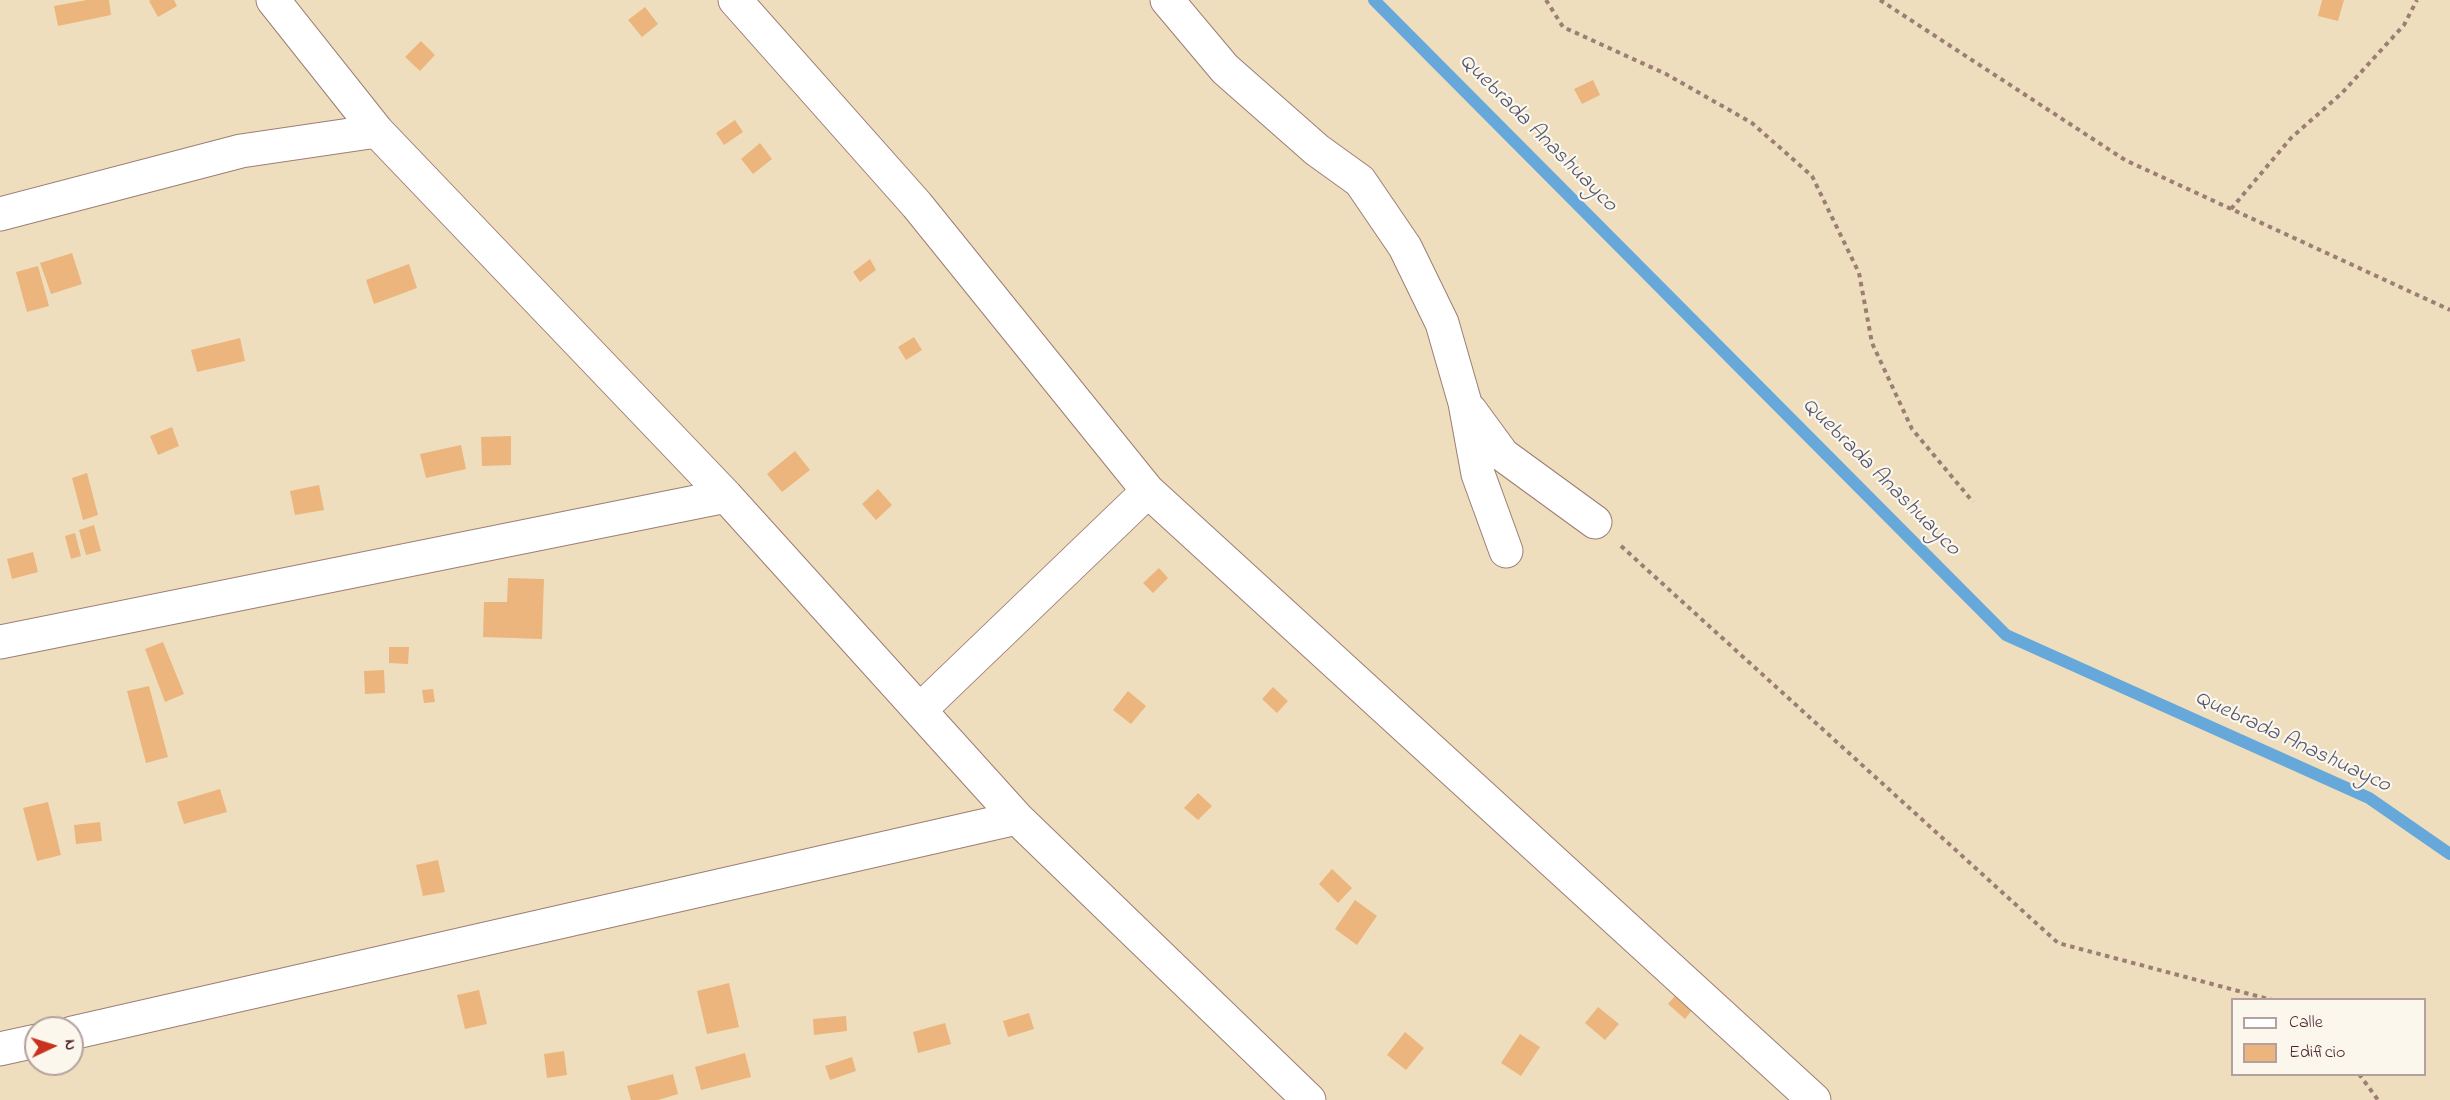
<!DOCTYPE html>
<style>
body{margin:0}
#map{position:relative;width:2450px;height:1100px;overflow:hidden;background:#efdebe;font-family:"Indie Flower",sans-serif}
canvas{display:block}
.legend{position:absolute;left:2231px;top:998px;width:195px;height:78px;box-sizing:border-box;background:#fbf7ec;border:2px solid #b4a19f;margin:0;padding:8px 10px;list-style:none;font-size:18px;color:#4a1f2b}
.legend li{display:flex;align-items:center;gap:12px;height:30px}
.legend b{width:30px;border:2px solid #b4a19f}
.north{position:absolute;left:24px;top:1016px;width:60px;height:60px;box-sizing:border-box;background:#fbf7ec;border:2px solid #b4a19f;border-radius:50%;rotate:86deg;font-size:16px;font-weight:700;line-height:24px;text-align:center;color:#4a1f2b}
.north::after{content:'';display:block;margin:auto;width:21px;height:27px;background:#c8321e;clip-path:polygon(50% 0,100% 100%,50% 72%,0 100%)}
</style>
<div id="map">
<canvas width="2450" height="1100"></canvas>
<ul class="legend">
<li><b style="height:8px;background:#fff"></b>Calle</li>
<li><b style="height:16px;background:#ebb57d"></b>Edificio</li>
</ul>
<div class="north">N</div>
</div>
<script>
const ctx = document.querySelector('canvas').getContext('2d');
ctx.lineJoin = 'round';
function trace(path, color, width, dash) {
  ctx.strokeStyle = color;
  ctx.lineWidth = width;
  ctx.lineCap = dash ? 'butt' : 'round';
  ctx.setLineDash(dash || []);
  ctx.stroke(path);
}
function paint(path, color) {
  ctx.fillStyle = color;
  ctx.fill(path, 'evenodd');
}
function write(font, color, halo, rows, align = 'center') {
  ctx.font = font + ' "Indie Flower",sans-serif';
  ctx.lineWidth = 4.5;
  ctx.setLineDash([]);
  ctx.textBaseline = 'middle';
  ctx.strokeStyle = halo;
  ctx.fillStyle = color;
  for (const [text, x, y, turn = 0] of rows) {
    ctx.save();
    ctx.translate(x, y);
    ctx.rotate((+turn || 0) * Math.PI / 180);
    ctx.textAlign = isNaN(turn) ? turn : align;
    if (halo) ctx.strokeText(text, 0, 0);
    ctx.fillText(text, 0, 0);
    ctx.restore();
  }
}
const stream = new Path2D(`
 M1374 0 2006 635 2369 798 2450 854`);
const building = new Path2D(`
 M87 0H109L111 15 58 26 54 6Z
 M151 0H174L177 6 158 17 149 1Z
 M2322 0H2344L2338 21 2318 16Z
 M645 7 658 24 642 37 628 20Z
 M421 41 435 55 420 71 405 57Z
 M1593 80 1600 95 1582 104 1574 89Z
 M735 120 743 132 724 145 716 133Z
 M760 143 772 159 753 174 741 159Z
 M72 253 82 284 51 294 40 263Z
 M870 259 876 270 860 282 853 272Z
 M409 264 417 288 374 304 366 280Z
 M38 266 49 306 27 312 16 272Z
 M914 337 922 350 906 360 898 347Z
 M240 338 245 361 197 372 191 350Z
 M172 427 179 446 158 455 150 436Z
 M511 436V465L482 466 481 437Z
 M461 445 466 469 426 478 420 454Z
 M795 451 810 470 782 492 767 474Z
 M87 473 98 515 83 520 72 478Z
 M319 485 324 510 295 515 290 491Z
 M878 489 892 505 876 520 862 504Z
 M94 525 101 551 86 555 79 530Z
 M75 533 81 556 71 559 65 536Z
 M33 552 38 572 12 579 7 559Z
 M1159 568 1168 578 1153 593 1143 583Z
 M508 578 544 579 542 639 483 637 484 602H507Z
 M163 642 184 694 165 702 145 649Z
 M389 647H409L408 664 389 663Z
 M384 670 385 693 365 694 364 671Z
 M149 686 168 757 146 763 127 691Z
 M1273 687 1288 701 1277 713 1262 699Z
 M433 689 435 702 424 703 422 690Z
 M1128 691 1146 706 1131 724 1113 710Z
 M220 789 227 812 184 824 177 802Z
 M1198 793 1212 806 1198 820 1184 808Z
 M48 802 61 855 37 861 23 808Z
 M100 822 102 841 76 844 74 825Z
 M438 860 445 892 423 896 416 865Z
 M1332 869 1352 888 1338 903 1319 884Z
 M1355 900 1377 916 1357 945 1335 929Z
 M729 983 739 1027 707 1034 697 991Z
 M1681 989 1698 1003 1685 1019 1668 1004Z
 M479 990 487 1024 465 1029 457 995Z
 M1598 1007 1619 1024 1605 1040 1585 1023Z
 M1029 1013 1034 1029 1008 1037 1003 1021Z
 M846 1016 847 1031 814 1035 813 1019Z
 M945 1023 951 1044 918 1053 913 1032Z
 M1405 1032 1424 1048 1406 1070 1387 1055Z
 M1520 1034 1540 1047 1521 1076 1501 1063Z
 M564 1051 567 1075 547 1078 544 1054Z
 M745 1053 751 1077 701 1090 695 1067Z
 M852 1057 856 1071 830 1080 825 1066Z
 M673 1074 678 1094 658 1100H631L627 1086Z`);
const path = new Path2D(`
 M1546 0 1563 27 1666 74 1752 123 1812 176 1859 273 1872 343 1912 429 1973 502
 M1880 0 2125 160 2450 310
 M2231 209 2291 138 2342 93 2404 25 2417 0
 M1621 546 2058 943 2272 1000
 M2359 1074 2378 1100`);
const minor = new Path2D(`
 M273 0 377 131 726 496 1017 818 1309 1100
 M735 0 917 205 1148 491 1814 1100
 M1167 0 1225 69 1317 150 1360 181 1405 247 1442 323 1465 403 1478 474 1506 551
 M0 214 241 151 377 131
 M1470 410 1503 455 1595 522
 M0 642 726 496
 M920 710 1148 491
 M72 1033 1017 818
 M0 1049 36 1041`);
const waterNames = [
 ["Quebrada Anashuayco",1537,134,45],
 ["Quebrada Anashuayco",1880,478,45],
 ["Quebrada Anashuayco",2292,743,25]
];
trace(stream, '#67a8db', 12);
paint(building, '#ebb57d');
trace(minor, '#9c7e74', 35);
trace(path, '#9c7e74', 4, [4.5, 4.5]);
trace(minor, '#fff', 33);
write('italic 22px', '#565671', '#fbf7ec', waterNames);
</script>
